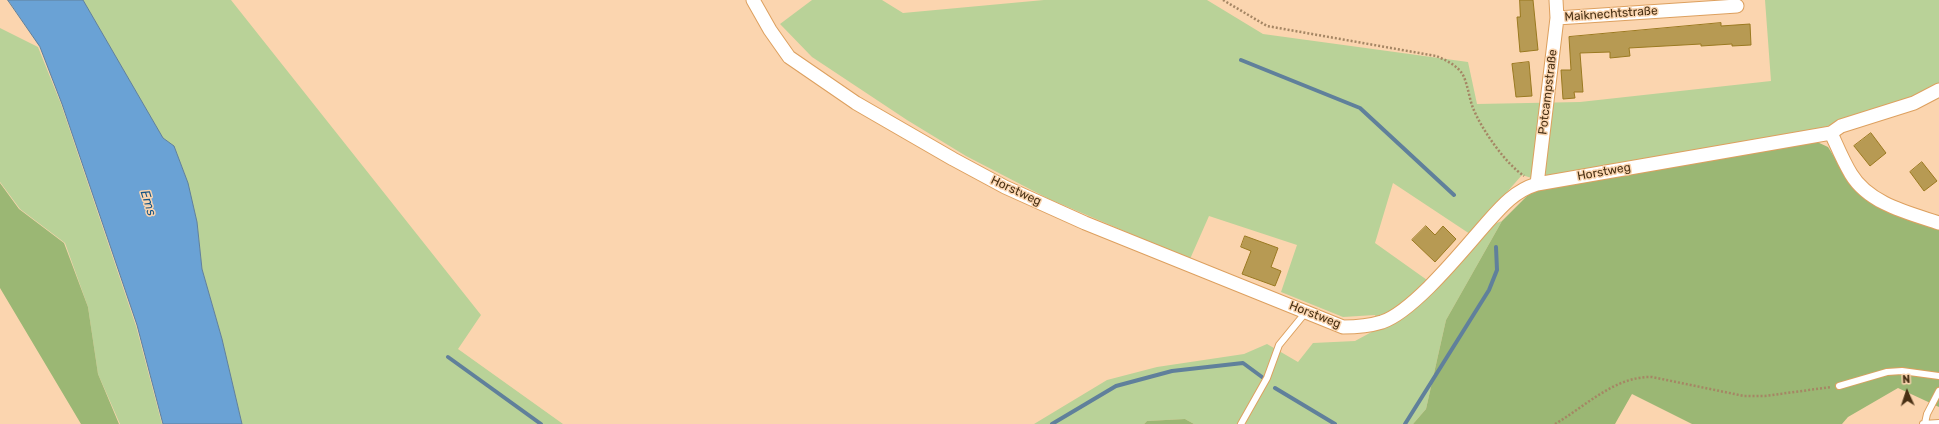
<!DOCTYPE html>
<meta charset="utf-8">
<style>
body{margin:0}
#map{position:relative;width:1939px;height:424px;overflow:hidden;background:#fbd5af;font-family:Rubik,sans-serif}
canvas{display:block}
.north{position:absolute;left:1887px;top:372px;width:40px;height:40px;-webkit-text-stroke:3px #fbd5af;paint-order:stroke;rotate:357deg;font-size:11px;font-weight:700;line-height:16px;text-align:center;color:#483014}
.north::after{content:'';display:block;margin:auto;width:14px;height:18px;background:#483014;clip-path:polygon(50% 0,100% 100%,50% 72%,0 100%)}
</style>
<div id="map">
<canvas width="1939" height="424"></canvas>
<div class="north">N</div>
</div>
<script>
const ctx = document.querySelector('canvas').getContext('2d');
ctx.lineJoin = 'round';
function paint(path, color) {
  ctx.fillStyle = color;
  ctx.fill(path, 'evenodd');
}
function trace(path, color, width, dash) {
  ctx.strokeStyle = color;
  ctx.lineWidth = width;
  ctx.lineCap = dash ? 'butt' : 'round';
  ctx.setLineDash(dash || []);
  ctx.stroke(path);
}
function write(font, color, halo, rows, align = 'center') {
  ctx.font = font + ' Rubik,sans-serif';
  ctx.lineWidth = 3;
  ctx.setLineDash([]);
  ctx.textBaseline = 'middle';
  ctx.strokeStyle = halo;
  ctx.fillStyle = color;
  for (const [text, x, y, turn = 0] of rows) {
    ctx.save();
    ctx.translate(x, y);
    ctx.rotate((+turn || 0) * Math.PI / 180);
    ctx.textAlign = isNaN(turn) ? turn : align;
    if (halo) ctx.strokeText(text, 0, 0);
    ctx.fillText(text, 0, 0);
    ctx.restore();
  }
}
const green = new Path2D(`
 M83 0H231L481 315 458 349 563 424H242L222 339 202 269 197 222 184 172 174 147 163 138Z
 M812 0H882L903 13 1044 0H1207L1263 34 1468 62 1477 104 1580 102 1771 81 1765 0H1939V85L1915 98 1815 130 1538 180 1522 175 1471 233 1502 221 1446 320 1426 409 1413 424H1194L1185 419 1147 421 1144 424H1034L1107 380 1157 367 1244 354 1267 344 1298 362 1313 343 1355 341 1379 328 1375 315 1343 317 1281 292 1297 245 1209 216 1190 259 1049 199 966 156 907 120 812 57 780 24ZM1393 183 1470 234 1427 280 1375 243Z
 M0 28 38 47 61 104 136 326 162 424H120L98 374 88 307 65 243 20 209 0 182Z`);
const forest = new Path2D(`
 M1815 141 1828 147 1855 190 1890 211 1939 227V407L1898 388 1848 417 1842 424H1692L1632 394 1615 424H1413L1426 409 1446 320 1502 221 1531 192 1545 187Z
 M0 183 19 209 64 243 88 307 98 374 119 424H81L0 288Z
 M1185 419 1194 424H1144L1147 421Z`);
const water = new Path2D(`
 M8 0H83L163 138 174 146 188 183 197 222 202 269 222 339 242 424H163L137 325 62 104 40 47Z`);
const stream = new Path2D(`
 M1241 60 1360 108 1454 195
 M448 357 541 424
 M1275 388 1335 424
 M1052 424 1116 386 1172 371 1243 363 1262 377
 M1405 424 1489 290 1497 270 1496 247`);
const building = new Path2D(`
 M1520 0H1533L1538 50 1520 52 1517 17H1520Z
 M1721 23V26L1750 24 1751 45 1732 46V44L1701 46V44L1629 48 1630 56 1610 58V52L1580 53 1583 92H1574L1575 98 1563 99 1561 70H1571L1569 37Z
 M1529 62 1532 96 1516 97 1512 64Z
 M1871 133 1886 153 1870 166 1854 146Z
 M1922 162 1937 181 1924 191 1910 172Z
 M1426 226 1435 235 1443 226 1456 239 1435 262 1412 240Z
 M1245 236 1278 248 1271 267 1281 271 1275 286 1242 274 1251 251 1241 247Z`);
const path = new Path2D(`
 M1223 0 1267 26 1436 56C1446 60 1458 66 1463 75 1468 85 1469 98 1473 108 1482 130 1505 163 1524 176
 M1555 424C1586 406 1615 376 1652 377L1744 396H1765L1831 387`);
const lane = new Path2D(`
 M1839 386 1887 372 1902 371 1939 376
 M1925 423 1927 414 1939 391
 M1241 424 1267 378 1279 345 1306 312
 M1923 424 1939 423`);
const street = new Path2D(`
 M753 0 770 30 789 57 856 103 953 159 1005 187 1085 223 1343 327C1357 327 1369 326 1382 322 1414 311 1462 251 1485 225 1501 207 1514 191 1537 184L1831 133 1841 126 1914 103 1939 90
 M1557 18 1737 6
 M1831 133C1837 146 1843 161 1851 174 1869 204 1909 213 1939 223
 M1537 184 1557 18 1556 0`);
const streetNames = [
 ["Maiknechtstraße",1611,14,-4],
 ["Potcampstraße",1548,92,-83],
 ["Horstweg",1604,172,-10],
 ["Horstweg",1016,191,25],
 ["Horstweg",1315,315,21]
];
const waterNames = [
 ["Ems",148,203,73]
];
paint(green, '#b9d298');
paint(forest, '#9bb774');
paint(water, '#6aa2d5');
trace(water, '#60809b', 1);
trace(stream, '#60809b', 4);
paint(building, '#b79a53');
trace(building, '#9a7920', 1);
trace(lane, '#dda05f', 8);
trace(street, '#dda05f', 15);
trace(path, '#a58664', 2.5, [2, 2]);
trace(lane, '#fff', 6);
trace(street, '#fff', 13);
write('12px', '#483014', '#fbd5af', streetNames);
write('italic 13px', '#155485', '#fbd5af', waterNames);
</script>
